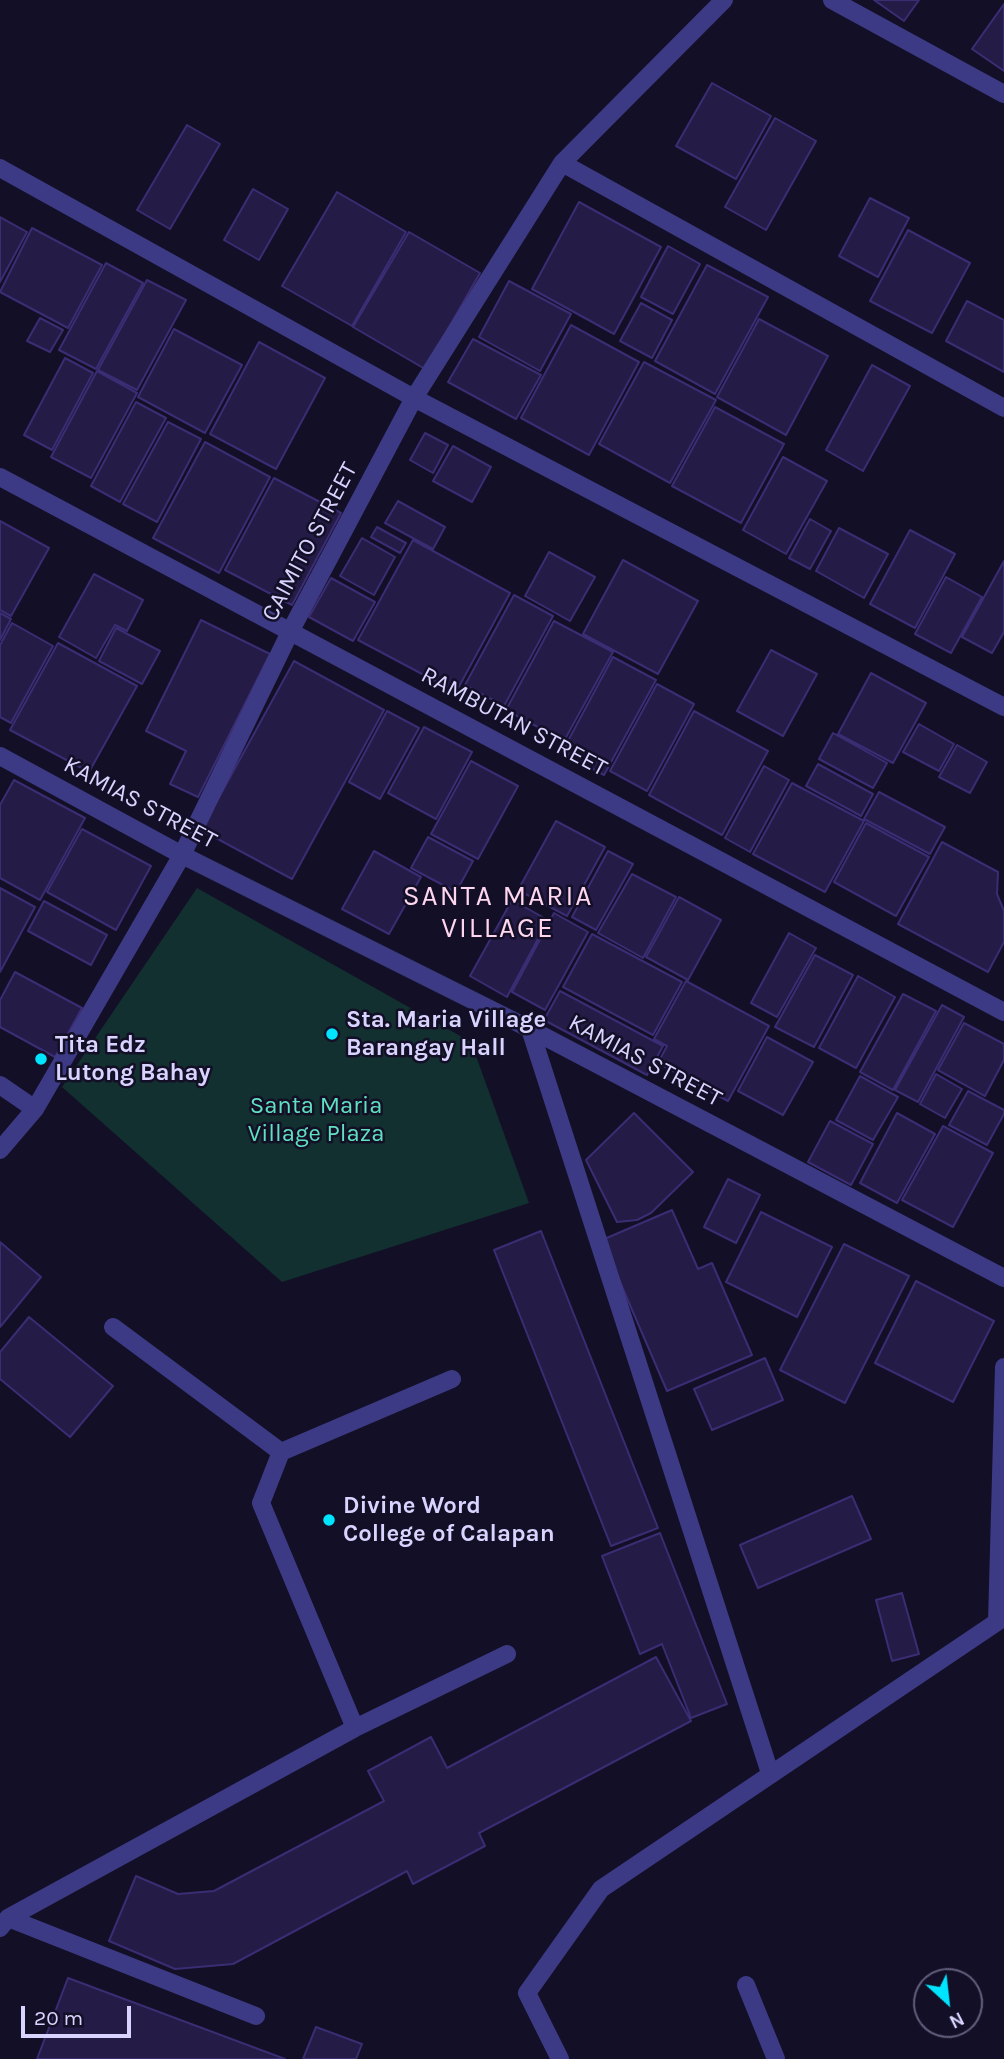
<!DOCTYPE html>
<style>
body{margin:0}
#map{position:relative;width:1004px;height:2059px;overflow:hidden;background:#130f26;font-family:Karla,sans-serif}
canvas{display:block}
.north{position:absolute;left:913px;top:1968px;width:70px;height:70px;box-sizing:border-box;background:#130f26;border:2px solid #625e7d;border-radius:50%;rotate:153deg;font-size:19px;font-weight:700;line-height:28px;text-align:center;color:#d9d4ff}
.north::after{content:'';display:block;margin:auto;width:24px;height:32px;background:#00e5ff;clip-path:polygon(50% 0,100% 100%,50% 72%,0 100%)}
.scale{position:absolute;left:21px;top:2006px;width:110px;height:32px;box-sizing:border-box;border:4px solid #d9d4ff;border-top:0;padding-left:9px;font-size:21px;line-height:24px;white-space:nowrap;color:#d9d4ff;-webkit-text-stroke:5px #130f26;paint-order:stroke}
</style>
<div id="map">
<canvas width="1004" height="2059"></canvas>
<div class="north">N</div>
<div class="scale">20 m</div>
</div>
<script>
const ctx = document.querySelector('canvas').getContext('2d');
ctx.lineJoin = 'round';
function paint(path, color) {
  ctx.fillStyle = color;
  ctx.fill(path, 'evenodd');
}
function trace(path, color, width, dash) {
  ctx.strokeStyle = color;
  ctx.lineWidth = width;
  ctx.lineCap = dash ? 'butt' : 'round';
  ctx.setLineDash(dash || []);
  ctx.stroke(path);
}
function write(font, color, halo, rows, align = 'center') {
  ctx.font = font + ' Karla,sans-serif';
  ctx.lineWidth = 5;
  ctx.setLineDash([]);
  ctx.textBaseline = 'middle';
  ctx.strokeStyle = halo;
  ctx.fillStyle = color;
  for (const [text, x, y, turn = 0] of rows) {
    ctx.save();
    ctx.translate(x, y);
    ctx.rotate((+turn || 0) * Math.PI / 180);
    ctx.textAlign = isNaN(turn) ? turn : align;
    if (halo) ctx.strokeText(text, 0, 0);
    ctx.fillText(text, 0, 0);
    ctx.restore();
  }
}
const green = new Path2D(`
 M197 888 471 1042 529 1203 282 1282 62 1087Z`);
const building = new Path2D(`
 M874 0H919L904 21Z
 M1004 4V71L972 49Z
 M712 83 771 116 736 179 676 146Z
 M775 118 816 141 766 230 725 207Z
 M187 125 220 144 170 229 137 210Z
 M253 189 288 209 259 260 224 240Z
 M337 192 406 232 352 326 282 286Z
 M870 198 909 218 878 277 839 256Z
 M579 202 661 247 614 334 532 289Z
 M0 217 27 232 0 282Z
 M32 228 102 265 68 328 0 292Z
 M908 230 970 263 932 333 870 301Z
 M409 232 480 273 425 369 353 327Z
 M668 246 700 264 673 314 641 297Z
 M106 263 143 283 96 369 59 350Z
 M707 265 768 297 715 394 655 361Z
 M147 280 186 300 137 390 98 370Z
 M509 281 571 314 540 371 479 337Z
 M967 301 1004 320V372L946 341Z
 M641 303 672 320 652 358 620 341Z
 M40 318 63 330 50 352 27 341Z
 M759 319 828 356 786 435 717 397Z
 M571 325 639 362 589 455 521 418Z
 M174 329 242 365 205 433 138 397Z
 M473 339 541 375 516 419 448 382Z
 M259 342 325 378 276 469 210 434Z
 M65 358 93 373 52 450 24 435Z
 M644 362 716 400 670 483 599 444Z
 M872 365 910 386 863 471 826 450Z
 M97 371 137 393 91 478 51 457Z
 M136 402 166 418 120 502 91 486Z
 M715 407 784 444 741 523 672 486Z
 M168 422 201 439 157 522 123 504Z
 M425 433 448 445 433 473 410 460Z
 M205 442 270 477 219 573 153 538Z
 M453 446 491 467 472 502 433 481Z
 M783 457 827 481 786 554 743 530Z
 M274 478 341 513 292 605 225 570Z
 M398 501 445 527 433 549 385 523Z
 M810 519 831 531 810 569 789 558Z
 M0 521 49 548 11 616 0 610Z
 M377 527 406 543 400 553 371 537Z
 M839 528 888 554 864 598 816 571Z
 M910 530 955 554 915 628 870 604Z
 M362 538 395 557 374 595 340 576Z
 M413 540 510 593 456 692 358 640Z
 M549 552 595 577 570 621 525 596Z
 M623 560 698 601 658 674 583 634Z
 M1004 561V632L992 653 962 637Z
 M94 574 143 600 127 631 115 625 96 658 59 637Z
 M946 577 982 597 951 653 915 634Z
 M331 578 375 602 353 641 309 617Z
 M514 595 553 616 504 706 465 685Z
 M0 613 11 619 0 640Z
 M201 620 270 654 198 797 170 784 186 751 146 731Z
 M554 621 613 652 564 741 506 710Z
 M12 623 53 646 11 723 0 717V645Z
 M116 628 160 651 142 684 99 661Z
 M58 643 137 686 89 772 10 730Z
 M771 650 817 674 783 736 737 711Z
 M613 657 656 680 604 775 562 752Z
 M294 661 384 710 292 879 201 830Z
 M871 673 926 703 893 763 838 734Z
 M657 684 694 704 647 791 610 771Z
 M387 711 419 728 380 799 349 782Z
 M694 711 768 751 722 835 649 795Z
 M919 724 954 744 939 771 903 752Z
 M424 727 472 752 436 819 388 793Z
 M833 733 887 763 873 788 819 759Z
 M957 745 987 762 970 793 939 777Z
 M471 761 518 786 478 859 431 834Z
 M818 764 873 794 861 816 806 786Z
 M764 766 789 780 750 852 725 838Z
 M14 780 85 818 40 900 0 878V805Z
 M792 783 864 821 825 892 753 854Z
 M879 792 945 827 930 854 864 819Z
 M556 821 605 847 567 916 518 890Z
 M866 823 929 857 896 916 834 882Z
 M82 829 151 866 116 930 47 892Z
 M428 837 473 861 456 892 411 868Z
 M942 842 998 872 997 894 1004 911V942L988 972 898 924Z
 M374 851 421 877 389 934 342 909Z
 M608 851 633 864 596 930 572 917Z
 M632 874 676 897 643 958 598 933Z
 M0 888 35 907 0 972Z
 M679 897 721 920 688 980 646 957Z
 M512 900 548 920 507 997 470 976Z
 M44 901 107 935 91 965 28 931Z
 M554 913 588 932 545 1010 512 992Z
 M789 933 816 948 777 1017 751 1003Z
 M592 934 682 982 653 1035 563 987Z
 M815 955 853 975 814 1047 775 1027Z
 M15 972 82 1008 55 1057 0 1027V1000Z
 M858 976 895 997 856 1068 819 1048Z
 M686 981 769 1026 728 1101 658 1063 667 1046 654 1039Z
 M560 991 663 1046 647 1075 544 1020Z
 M903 994 936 1011 893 1090 860 1072Z
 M942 1005 964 1017 918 1102 895 1090Z
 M964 1023 1004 1044V1060L985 1096 938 1070Z
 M767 1037 813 1062 783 1115 738 1091Z
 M936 1074 962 1089 945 1118 920 1104Z
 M860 1076 898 1097 873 1140 836 1120Z
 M968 1091 1004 1110V1114L987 1145 949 1125Z
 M634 1113 693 1172 651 1213 637 1220 617 1222 586 1160Z
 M897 1113 935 1134 897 1203 860 1183Z
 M830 1121 873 1144 851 1185 808 1162Z
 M943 1126 993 1153 953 1227 902 1200Z
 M728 1179 760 1195 736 1243 704 1227Z
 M672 1210 698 1269 712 1263 752 1355 667 1391 602 1240Z
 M761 1212 832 1247 797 1317 726 1282Z
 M541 1231 658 1528 611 1546 494 1250Z
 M0 1242 41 1277 0 1327Z
 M844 1244 909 1276 845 1403 780 1370Z
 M916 1281 994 1321 953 1402 875 1363Z
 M29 1317 113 1386 70 1437 0 1379V1352Z
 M765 1358 783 1400 712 1430 694 1389Z
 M852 1496 871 1539 758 1588 740 1545Z
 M660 1533 727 1704 691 1718 662 1644 640 1654 602 1556Z
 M902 1593 919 1654 892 1661 876 1600Z
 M656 1657 691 1721 479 1833 485 1846 413 1884 407 1871 233 1964 175 1969 109 1941 136 1876 178 1894 214 1891 384 1801 368 1771 431 1737 447 1768Z
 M68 1978 285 2059H37Z
 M316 2027 362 2044 356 2059H303Z`);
const minor = new Path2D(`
 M832 0 1004 94
 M562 163 1004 408
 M0 168 414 398 1004 707
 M0 477 1004 1012
 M0 756 182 855 530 1029 1004 1278
 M530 1029 770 1773
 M0 1085 35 1109
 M0 1150 35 1109 182 855 291 630 414 398 562 163 724 0
 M113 1327 281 1452
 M355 1728 261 1503 281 1452 452 1379
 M8 1918 256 2016
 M0 1928 8 1918 355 1728 507 1654
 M746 1985 776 2059
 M560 2059 527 1993 601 1889 997 1622 1004 1367`);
const markers = [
 [332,1034,7,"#00e5ff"],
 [41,1059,7,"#00e5ff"],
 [329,1520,7,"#00e5ff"]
];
const streetNames = [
 ["CAIMITO STREET",310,542,-62],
 ["RAMBUTAN STREET",514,722,28],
 ["KAMIAS STREET",140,803,28],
 ["KAMIAS STREET",645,1061,28]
];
const poiNames = [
 ["Sta. Maria Village",346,1020],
 ["Barangay Hall",346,1048],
 ["Tita Edz",55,1045],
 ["Lutong Bahay",55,1073],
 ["Divine Word",343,1506],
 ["College of Calapan",343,1534]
];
const parkNames = [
 ["Santa Maria",316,1106],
 ["Village Plaza",316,1134]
];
const quarterNames = [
 ["SANTA MARIA",498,897],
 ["VILLAGE",498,929]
];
paint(green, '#12302f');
paint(building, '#241b47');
trace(building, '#3b2d73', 2);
trace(minor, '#3d3a85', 18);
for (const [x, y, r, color] of markers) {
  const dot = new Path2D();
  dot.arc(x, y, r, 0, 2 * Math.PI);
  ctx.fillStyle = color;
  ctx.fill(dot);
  trace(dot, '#130f26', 2.5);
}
write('24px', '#d9d4ff', '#130f26', streetNames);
write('bold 24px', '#d9d4ff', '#130f26', poiNames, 'left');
write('24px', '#5fe0c0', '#130f26', parkNames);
ctx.letterSpacing = '2px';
write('28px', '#ffd6f0', '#130f26', quarterNames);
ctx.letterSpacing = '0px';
</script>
